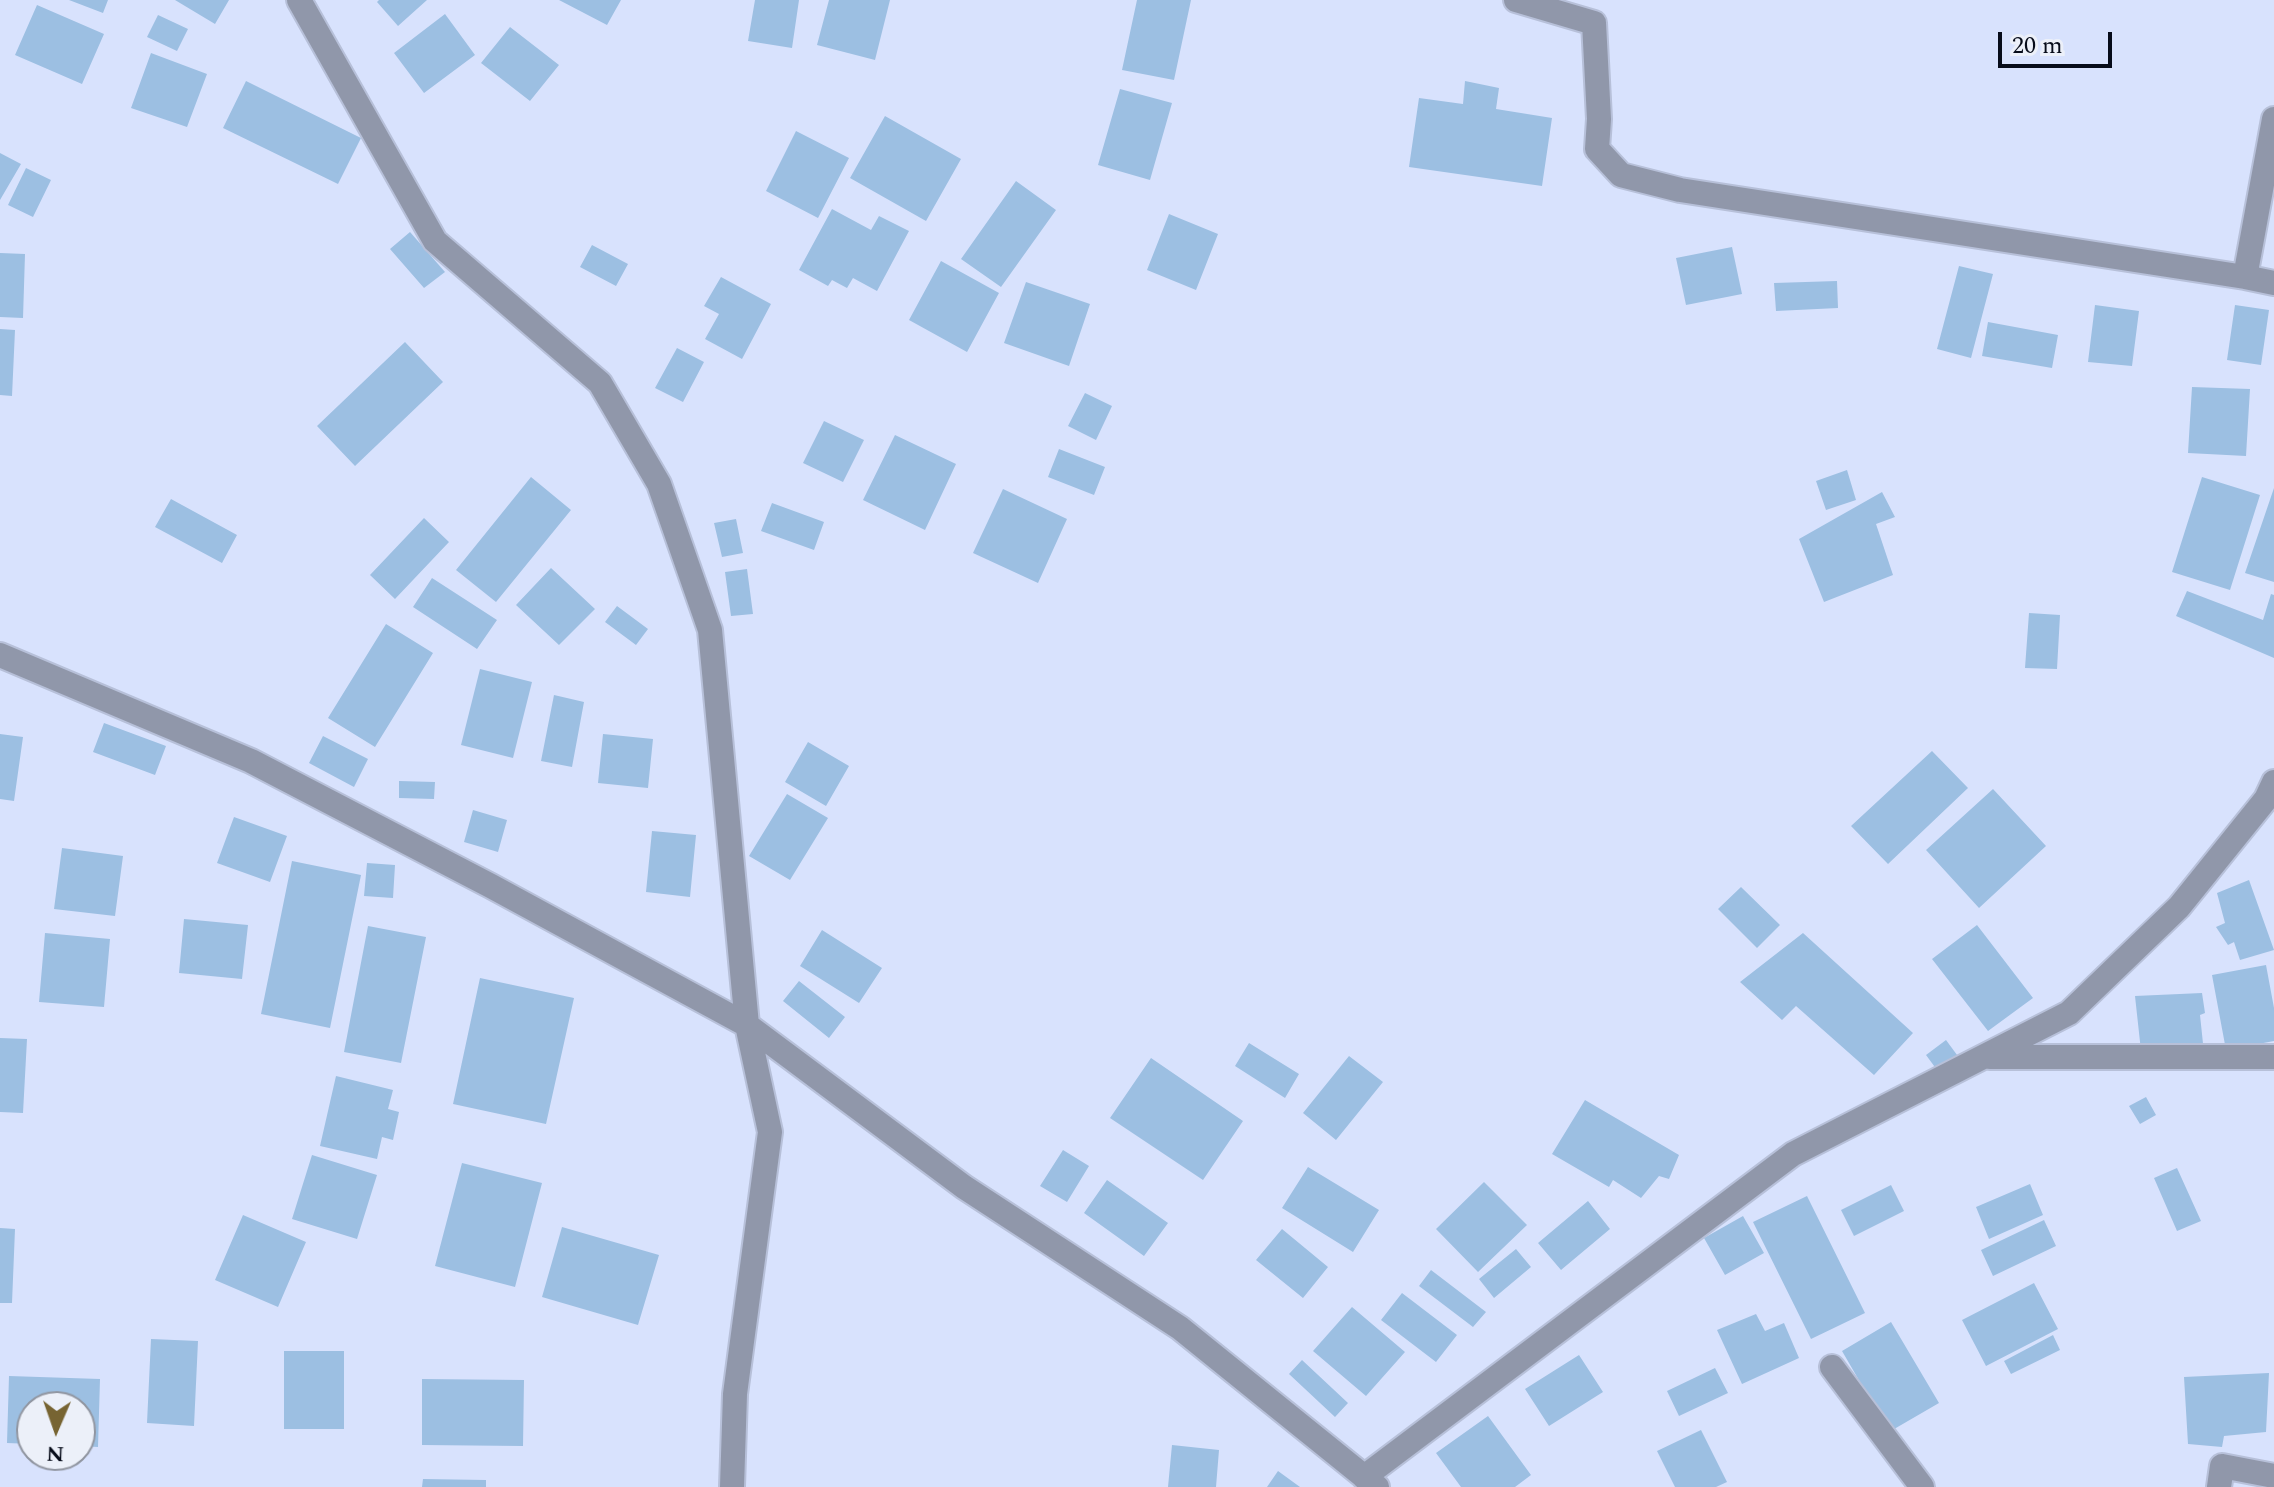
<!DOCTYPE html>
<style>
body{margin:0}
#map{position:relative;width:2274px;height:1487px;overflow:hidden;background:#d8e2fd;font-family:Spectral,serif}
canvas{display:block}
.north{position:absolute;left:16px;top:1391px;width:80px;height:80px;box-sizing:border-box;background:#ecf0f9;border:2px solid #9095a0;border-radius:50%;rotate:182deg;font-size:22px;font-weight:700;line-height:32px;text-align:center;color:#070c1a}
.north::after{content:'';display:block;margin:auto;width:28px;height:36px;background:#776432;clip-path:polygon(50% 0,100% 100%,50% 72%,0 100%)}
.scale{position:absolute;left:1998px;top:32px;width:114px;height:36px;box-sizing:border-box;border:4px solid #070c1a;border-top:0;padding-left:10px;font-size:24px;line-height:28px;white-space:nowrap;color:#070c1a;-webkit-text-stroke:6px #ecf0f9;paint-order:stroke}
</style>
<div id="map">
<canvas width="2274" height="1487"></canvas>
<div class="north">N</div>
<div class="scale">20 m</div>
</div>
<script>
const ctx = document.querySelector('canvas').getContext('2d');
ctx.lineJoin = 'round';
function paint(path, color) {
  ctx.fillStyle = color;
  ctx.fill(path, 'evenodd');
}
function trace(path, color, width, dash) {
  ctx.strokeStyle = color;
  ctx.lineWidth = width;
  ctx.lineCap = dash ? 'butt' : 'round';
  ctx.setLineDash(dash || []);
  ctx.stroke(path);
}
const building = new Path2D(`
 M69 0H108L103 13Z
 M175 0H229L215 24Z
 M379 0H427L398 26 377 2Z
 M559 0H621L607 25Z
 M755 0H799L792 48 748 41Z
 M829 0H890L875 60 817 45Z
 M1137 0H1191L1174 80 1122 70Z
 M37 5 104 34 82 84 15 55Z
 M445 14 475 55 424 93 394 53Z
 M158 15 188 29 177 51 147 37Z
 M510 27 559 65 530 101 481 63Z
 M151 53 207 74 187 127 131 108Z
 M246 81 361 138 338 184 223 128Z
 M1465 81 1499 88 1496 109 1552 118 1542 186 1409 167 1419 98 1463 104Z
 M1120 89 1172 103 1150 180 1098 165Z
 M885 116 961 159 926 221 850 178Z
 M796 131 849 158 818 218 766 191Z
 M0 153 21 164 0 200Z
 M26 168 51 180 33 217 8 205Z
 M1016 181 1056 210 1001 287 961 259Z
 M832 209 871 230 879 216 909 231 877 291 853 278 847 288 832 280 828 286 799 270Z
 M1169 214 1218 234 1196 290 1147 270Z
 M410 232 445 272 424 288 390 249Z
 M592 245 628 264 616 286 580 267Z
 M1732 247 1742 294 1686 305 1676 258Z
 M0 253 25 254 23 318 0 317Z
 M941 261 999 293 967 352 909 320Z
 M1959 266 1993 274 1971 358 1937 349Z
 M721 277 771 304 742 359 705 339 719 314 704 306Z
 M1837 281 1838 308 1776 311 1774 283Z
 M1026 282 1090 304 1069 366 1004 343Z
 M2095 305 2139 311 2132 366 2088 362Z
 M2235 305 2269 310 2261 365 2227 360Z
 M1988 322 2058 335 2052 368 1982 356Z
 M0 329 15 330 12 396 0 395Z
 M405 342 443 382 355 466 317 426Z
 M677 348 704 362 683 402 655 388Z
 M2192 387 2250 389 2246 456 2188 453Z
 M1085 393 1112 406 1096 440 1068 426Z
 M824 421 864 440 843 482 803 463Z
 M895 435 956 464 925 530 863 500Z
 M1059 449 1105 467 1094 495 1048 477Z
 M1847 470 1856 500 1826 510 1816 481Z
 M531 477 571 510 496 602 456 570Z
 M2202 477 2260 495 2230 590 2172 572Z
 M2274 488V582L2245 573Z
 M1003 489 1067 519 1038 583 973 553Z
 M1882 492 1895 517 1876 524 1893 575 1824 602 1799 539Z
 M171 499 237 535 222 563 155 527Z
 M772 503 824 522 814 550 761 531Z
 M424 518 449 542 395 599 370 575Z
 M736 519 743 553 722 557 714 523Z
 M551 568 595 609 559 645 516 605Z
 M747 569 753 614 731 616 725 572Z
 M432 578 497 620 477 649 413 607Z
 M2187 591 2263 620 2271 594 2274 595V658L2176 616Z
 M617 606 648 629 636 645 605 622Z
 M2029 613 2060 615 2057 669 2025 668Z
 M386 624 433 653 375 747 328 718Z
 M480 669 532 682 513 758 461 745Z
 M554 695 584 702 572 767 541 761Z
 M104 723 166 746 155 775 93 752Z
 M0 734 23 737 14 801 0 799Z
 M603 734 653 739 648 788 598 783Z
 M323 736 368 759 354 787 309 763Z
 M808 742 849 766 826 806 785 782Z
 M1932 751 1968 788 1888 864 1851 826Z
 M399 781 435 782 434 799 399 798Z
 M1993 789 2046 846 1979 908 1926 850Z
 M787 794 828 818 790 880 749 856Z
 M473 810 507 820 498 852 464 842Z
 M234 817 287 836 270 882 217 863Z
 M652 831 696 835 690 897 646 892Z
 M62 848 123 856 115 916 54 909Z
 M292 861 361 875 330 1028 261 1014Z
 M367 863 395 865 393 898 364 896Z
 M2249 880 2274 950 2240 960 2234 942 2228 945 2216 927 2225 923 2217 893Z
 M1741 887 1780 925 1757 948 1718 909Z
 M184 919 248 925 242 979 179 973Z
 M1977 925 2033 998 1988 1031 1932 959Z
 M368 926 426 937 401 1063 344 1052Z
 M822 930 882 968 859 1003 800 966Z
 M45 933 110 939 104 1007 39 1002Z
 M1803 933 1913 1033 1874 1075 1796 1006 1782 1020 1740 982Z
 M2266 965 2274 1008V1041L2226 1050 2212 975Z
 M480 978 574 998 546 1124 453 1104Z
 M799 981 845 1017 829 1038 783 1001Z
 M2202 993 2205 1013 2200 1015 2204 1053 2141 1051 2135 996Z
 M0 1038 27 1039 23 1113 0 1112Z
 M1946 1040 1960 1059 1940 1074 1926 1055Z
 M1249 1043 1299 1074 1285 1098 1235 1066Z
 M1349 1056 1383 1082 1336 1140 1303 1113Z
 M1151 1058 1243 1121 1203 1180 1110 1118Z
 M336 1076 393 1090 388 1109 399 1112 393 1140 382 1137 377 1159 320 1146Z
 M2146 1097 2156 1115 2140 1124 2129 1106Z
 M1585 1100 1679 1155 1669 1179 1659 1176 1641 1198 1613 1180 1609 1187 1552 1154Z
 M1063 1150 1089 1166 1067 1202 1040 1186Z
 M312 1155 377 1175 357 1239 292 1219Z
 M462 1163 542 1183 515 1287 435 1266Z
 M1308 1167 1379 1210 1353 1252 1282 1208Z
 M2177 1168 2201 1221 2177 1231 2154 1178Z
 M1107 1180 1168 1223 1144 1256 1084 1213Z
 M1484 1182 1527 1225 1478 1272 1436 1229Z
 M2030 1184 2043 1215 1989 1239 1976 1207Z
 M1891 1185 1904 1211 1854 1236 1841 1210Z
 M1807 1196 1865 1313 1811 1339 1753 1222Z
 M1588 1201 1610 1229 1561 1270 1538 1243Z
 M243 1215 306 1242 278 1307 215 1280Z
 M1743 1216 1764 1253 1725 1275 1704 1238Z
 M2044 1220 2056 1246 1993 1276 1981 1250Z
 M562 1227 659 1255 638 1325 542 1297Z
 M0 1228 15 1229 12 1303H0Z
 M1282 1229 1328 1267 1303 1298 1256 1260Z
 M1516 1249 1531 1267 1494 1298 1479 1279Z
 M1431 1270 1486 1312 1473 1327 1419 1286Z
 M2034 1283 2058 1329 1986 1366 1962 1320Z
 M1402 1293 1457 1335 1436 1362 1381 1320Z
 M1352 1307 1405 1352 1366 1396 1313 1351Z
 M1756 1314 1765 1331 1784 1323 1799 1358 1742 1384 1717 1330Z
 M1891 1322 1939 1403 1889 1432 1842 1351Z
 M2053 1335 2060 1350 2011 1374 2004 1361Z
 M151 1339 198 1341 194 1426 147 1423Z
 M284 1351H344V1429H284Z
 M1579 1355 1603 1392 1549 1426 1525 1389Z
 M1302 1360 1348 1403 1335 1417 1289 1374Z
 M1715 1368 1728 1393 1679 1416 1667 1391Z
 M2269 1373 2266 1432 2224 1436 2222 1447 2188 1444 2184 1377Z
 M9 1376 100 1379 98 1447 80 1446V1407H32V1444L7 1443Z
 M422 1379 524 1380 523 1446 422 1445Z
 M1488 1416 1531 1475 1515 1487H1461L1436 1453Z
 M1701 1430 1727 1482 1716 1487H1675L1657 1451Z
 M1172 1445 1219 1450 1216 1487H1168Z
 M1278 1471 1300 1487H1267Z
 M423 1479 486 1480V1487H422Z`);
const street = new Path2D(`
 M299 0 435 241 600 383 659 484 710 630 747 1025 770 1132 735 1394 732 1487
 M1516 0 1594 23 1599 119 1597 149 1621 175 1680 190 2245 277
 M2274 119 2245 277 2274 283
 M0 655 251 761 491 886 747 1025 964 1187 1180 1328 1377 1487
 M1990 1057H2274
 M1832 1367 1922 1487
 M1364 1477 1793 1154 2069 1013 2179 907 2266 799 2274 782
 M2219 1487 2222 1466 2274 1476`);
paint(building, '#9cbfe2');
trace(street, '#b7c0d9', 28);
trace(street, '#9097aa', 24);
</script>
